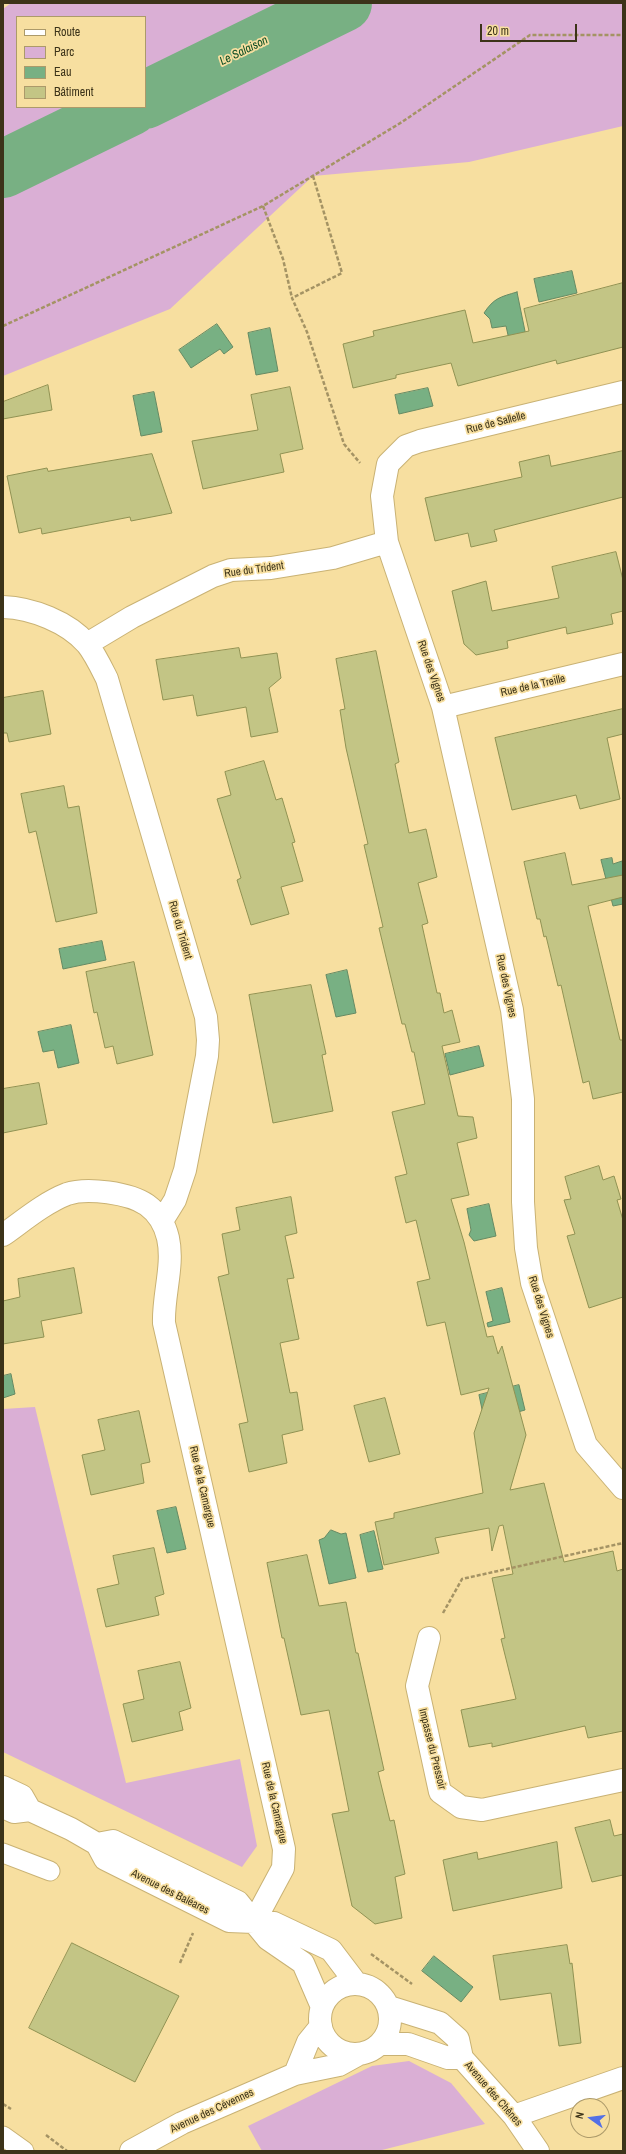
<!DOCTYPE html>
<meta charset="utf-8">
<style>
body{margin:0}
#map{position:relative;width:626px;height:2154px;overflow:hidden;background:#f7dfa0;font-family:"Archivo Narrow",sans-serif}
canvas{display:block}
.frame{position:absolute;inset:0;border:4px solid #3c3319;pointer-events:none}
.legend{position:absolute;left:16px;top:16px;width:130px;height:92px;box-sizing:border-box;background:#f7dfa0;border:1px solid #ac9a6a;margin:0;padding:5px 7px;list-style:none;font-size:12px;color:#3c3319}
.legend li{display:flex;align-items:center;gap:8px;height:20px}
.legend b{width:20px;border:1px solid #ac9a6a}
.north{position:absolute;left:570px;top:2098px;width:40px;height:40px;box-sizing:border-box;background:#f7dfa0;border:1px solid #ac9a6a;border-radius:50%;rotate:284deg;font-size:11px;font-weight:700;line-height:16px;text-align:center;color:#3c3319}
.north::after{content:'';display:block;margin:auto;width:14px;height:18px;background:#5470e5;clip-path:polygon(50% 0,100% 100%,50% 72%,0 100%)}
.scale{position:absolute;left:480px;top:24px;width:97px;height:18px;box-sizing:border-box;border:2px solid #3c3319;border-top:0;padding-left:5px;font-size:12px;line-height:14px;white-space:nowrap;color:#3c3319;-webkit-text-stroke:3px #f7dfa0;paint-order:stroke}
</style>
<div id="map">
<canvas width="626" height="2154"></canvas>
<div class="frame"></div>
<ul class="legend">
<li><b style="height:5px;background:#fff"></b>Route</li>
<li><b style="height:11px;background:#daafd5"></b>Parc</li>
<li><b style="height:11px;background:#78b083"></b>Eau</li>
<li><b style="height:11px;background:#c3c585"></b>Bâtiment</li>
</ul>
<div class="north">N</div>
<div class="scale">20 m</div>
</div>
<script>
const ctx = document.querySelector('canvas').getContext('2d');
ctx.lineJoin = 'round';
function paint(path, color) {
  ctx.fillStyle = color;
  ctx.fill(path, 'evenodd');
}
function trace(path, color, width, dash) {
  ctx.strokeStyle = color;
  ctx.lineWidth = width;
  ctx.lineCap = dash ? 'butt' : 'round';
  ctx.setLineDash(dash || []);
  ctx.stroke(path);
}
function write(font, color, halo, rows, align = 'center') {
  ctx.font = font + ' "Archivo Narrow",sans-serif';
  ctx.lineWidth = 3.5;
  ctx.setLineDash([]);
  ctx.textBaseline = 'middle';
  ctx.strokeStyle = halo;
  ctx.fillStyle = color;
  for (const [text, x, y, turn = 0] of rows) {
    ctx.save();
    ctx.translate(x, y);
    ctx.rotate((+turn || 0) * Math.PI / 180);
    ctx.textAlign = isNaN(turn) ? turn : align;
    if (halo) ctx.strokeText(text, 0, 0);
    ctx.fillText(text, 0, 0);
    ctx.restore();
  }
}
const green = new Path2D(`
 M11 3H623V126L469 162 313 176 170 309 3 376V9ZM17 17H145V107H17Z
 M35 1407 126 1783 240 1759 257 1846 242 1867 3 1752V1409Z
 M409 2061 451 2083 485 2124 378 2151H262L248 2126 372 2066Z`);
const water = new Path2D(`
 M572 271 577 293 539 302 534 279Z
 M517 292 527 341 510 344 506 326 492 328 490 319 484 313C494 298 500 297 517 292Z
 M217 324 233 347 224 354 220 349 191 368 179 350Z
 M270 328 278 371 256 375 248 333Z
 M428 388 433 406 399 414 395 395Z
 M154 392 162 432 141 436 133 396Z
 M612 858 613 864 622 861 623 865V904L613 906 601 860Z
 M102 941 106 960 63 969 59 949Z
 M347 970 356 1013 336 1017 326 975Z
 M71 1025 79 1063 58 1068 54 1050 43 1052 38 1032Z
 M479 1046 484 1066 450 1075 445 1054Z
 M489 1204 496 1236 474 1241 469 1235 471 1230 467 1209Z
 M502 1288 510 1322 488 1327 487 1323 493 1321 486 1292Z
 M11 1374 15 1394 3 1398V1376Z
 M519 1385 525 1410 500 1417 483 1414 479 1395Z
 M176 1507 186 1549 167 1553 157 1511Z
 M331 1530 341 1534 346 1533 356 1578 329 1584 319 1540 324 1538Z
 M374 1531 383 1569 368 1572 360 1535Z
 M434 1956 473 1987 461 2002 422 1971Z`);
const river = new Path2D(`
 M145 100 343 3
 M3 169 130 107`);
const building = new Path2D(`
 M623 283V347L557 364 556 360 458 386 451 363 396 375V378L353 388 343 344 374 336 373 331 465 310 473 343 529 331 524 309Z
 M48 385 52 410 3 419V402Z
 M290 387 303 449 280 454 284 472 203 489 192 441 258 430 251 395Z
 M623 451V497L494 530 497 541 471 547 468 533 435 541 425 498 522 477 519 462 549 455 551 466Z
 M152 454 172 513 131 521 130 517 42 534 41 528 19 533 7 476 47 468 48 471Z
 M616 552 623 580V611L611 614 613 624 567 634 566 627 507 641 508 648 476 655 464 644 452 591 486 581 492 611 559 598 552 567Z
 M239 648 241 658 277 653 281 678 269 688 278 732 251 737 246 707 197 716 193 695 163 700 156 660Z
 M376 651 399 762 395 764 409 833 426 829 437 877 418 883 428 923 422 925 437 993H440L444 1013 452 1010 460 1042 442 1046 458 1116 473 1117 477 1138 457 1143 469 1195 451 1199 464 1242 487 1337 493 1336 498 1354 502 1346 526 1435 510 1490 544 1483 564 1562 613 1551 617 1571 623 1569V1731L588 1738 585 1726 492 1747V1743L469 1747 461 1710 516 1699 501 1639 505 1638 492 1578 513 1574 503 1525 499 1526 492 1551 489 1528 435 1538 439 1553 384 1565 375 1522 394 1518V1513L483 1493 474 1433 489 1388 461 1395 445 1322 427 1326 417 1282 430 1279 416 1220 406 1223 395 1177 407 1174 392 1112 425 1104 414 1052H412L405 1024H402L379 928 383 927 364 845 368 844 346 748 340 710 345 709 336 659Z
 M43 691 51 734 9 742 7 733H3V698Z
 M623 709V734L607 738 620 799 580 809 576 795 512 810 495 738Z
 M264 761 276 800 282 798 295 842 292 843 303 881 281 887 289 914 251 925 237 880 241 878 217 799 231 795 225 772Z
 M64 786 68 808 79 806 97 913 56 922 36 831 29 833 21 794Z
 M565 853 572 885 623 875V897L588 906 620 1040H623V1092L593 1099 589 1081 583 1083 561 985 558 986 546 936 544 937 540 919H537L524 862Z
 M134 962 153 1055 117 1064 113 1046 105 1048 97 1012 94 1013 86 972Z
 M311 985 326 1054 322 1055 333 1111 273 1123 249 995Z
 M39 1083 47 1124 3 1133V1089Z
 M599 1166 603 1180 614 1176 621 1199 617 1200 623 1220V1297L589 1308 567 1236 575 1234 564 1200 571 1199 565 1177Z
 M291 1197 297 1233 285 1236 294 1278 287 1279 299 1339 280 1343 290 1393 297 1392 303 1430 282 1435 287 1463 249 1472 239 1424 248 1422 218 1277 229 1274 222 1234 240 1230 236 1208Z
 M74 1268 82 1313 41 1321 44 1337 3 1344V1301L20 1297 18 1279Z
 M385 1398 400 1454 369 1462 354 1406Z
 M139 1411 150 1462 141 1464 144 1483 91 1495 82 1455 105 1450 98 1420Z
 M154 1548 164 1594 155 1597 159 1615 106 1627 97 1589 119 1584 113 1556Z
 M307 1555 319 1606 346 1602 356 1653H358L384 1770 378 1772 390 1821 394 1820 405 1874 395 1877 402 1918 375 1924 352 1906 332 1814 349 1811 329 1710 301 1715 284 1638H282L267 1563Z
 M180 1662 191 1708 179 1712 183 1730 132 1742 123 1704 144 1699 138 1671Z
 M610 1820 614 1836 623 1834V1875L592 1882 575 1828Z
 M557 1842 562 1888 453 1911 443 1860 477 1852 478 1859Z
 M72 1943 179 1996 135 2082 29 2028Z
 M567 1945 570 1964 572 1963 581 2043 559 2046 551 1993 500 2000 493 1956Z`);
const path = new Path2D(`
 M313 176 342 273 292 298 307 332 344 444 360 463
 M263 206 283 259 292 298
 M3 326 263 206 402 122 530 35H623
 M443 1613 462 1579 623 1543
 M371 1954 412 1984
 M180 1963 193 1933
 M3 2104 11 2109
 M46 2135 67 2151`);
const lane = new Path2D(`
 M3 1853 50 1871
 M3 2136 24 2151`);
const street = new Path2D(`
 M623 392 420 441 406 446 388 464 382 496 387 542 443 707 512 1010 523 1099V1202L526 1248 532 1283 586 1445 623 1488
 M3 607C32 608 68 622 87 644 95 654 101 667 107 679L206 1017 208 1040 207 1056 185 1170 175 1200 162 1221
 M87 644 132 617 213 576 231 570 271 568 333 558 387 542
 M443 707 623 664
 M3 1235C23 1221 44 1203 67 1194 87 1187 130 1193 147 1205 158 1213 165 1225 168 1238 174 1265 163 1295 164 1323L284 1849 283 1868 254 1922
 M429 1638 417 1686 440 1792 461 1807 482 1810 623 1780
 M3 1787 22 1796 30 1810
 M3 1807 14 1812 30 1810 71 1829 97 1844 105 1859 229 1921 254 1922 268 1939 303 1963 322 2007
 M97 1844 113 1841 238 1902 254 1922 274 1923 331 1950 356 1983
 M320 2019a35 35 0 1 1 70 0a35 35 0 1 1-70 0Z
 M389 2007 440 2023 458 2039 462 2058 514 2116 538 2151
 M380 2044H408L448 2058H462
 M295 2074 308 2042 321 2026
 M514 2116 623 2078
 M131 2151 182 2123 295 2074 339 2065 359 2054`);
const streetNames = [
 ["Rue de Sallelle",496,423,-14],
 ["Rue du Trident",254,570,-8],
 ["Rue des Vignes",431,671,71],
 ["Rue de la Treille",533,686,-13],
 ["Rue du Trident",180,930,74],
 ["Rue des Vignes",506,986,78],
 ["Rue des Vignes",541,1307,73],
 ["Rue de la Camargue",202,1487,77],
 ["Impasse du Pressoir",432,1749,76],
 ["Rue de la Camargue",274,1803,77],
 ["Avenue des Baléares",170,1892,27],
 ["Avenue des Chênes",493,2094,49],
 ["Avenue des Cévennes",212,2111,-25]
];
const waterNames = [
 ["Le Salaison",244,51,-26]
];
paint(green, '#daafd5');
paint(water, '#78b083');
trace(water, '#668a63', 1);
trace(river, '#78b083', 58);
paint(building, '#c3c585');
trace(building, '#909253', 1);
trace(lane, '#c9b274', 21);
trace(street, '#c9b274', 24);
trace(path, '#a49364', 2.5, [4, 2]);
trace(lane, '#fff', 19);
trace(street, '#fff', 22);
write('11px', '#3c3319', '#f7dfa0', streetNames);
write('italic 12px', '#0b4d23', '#f7dfa0', waterNames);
</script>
